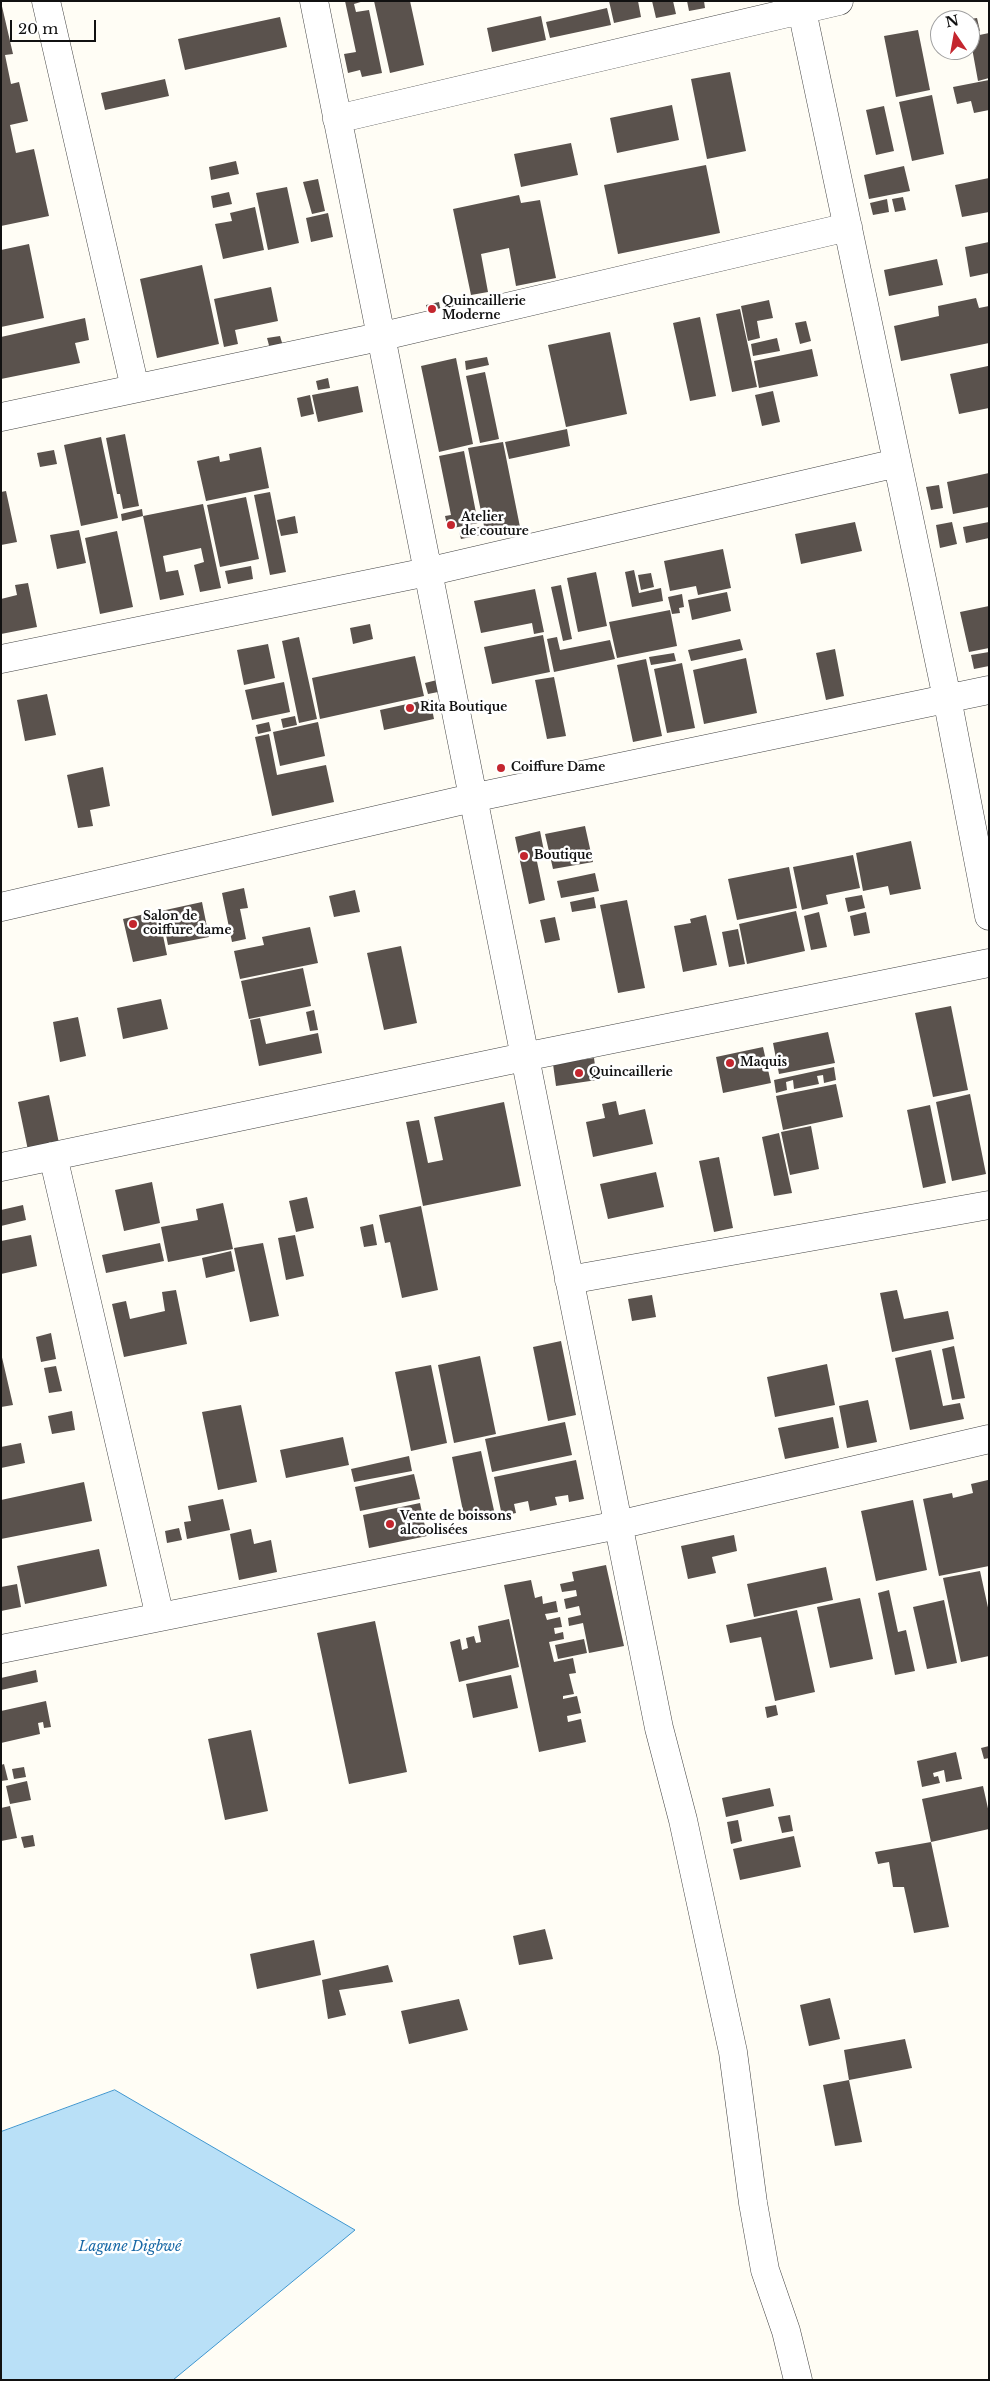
<!DOCTYPE html>
<meta charset="utf-8">
<style>
body{margin:0}
#map{position:relative;width:990px;height:2381px;overflow:hidden;background:#fffdf5;font-family:"Libre Baskerville",serif}
canvas{display:block}
.frame{position:absolute;inset:0;border:2px solid #111;pointer-events:none}
.north{position:absolute;left:930px;top:10px;width:50px;height:50px;box-sizing:border-box;background:#fff;border:1px solid #a0a0a0;border-radius:50%;rotate:348deg;font-size:14px;font-weight:700;line-height:20px;text-align:center;color:#111}
.north::after{content:'';display:block;margin:auto;width:18px;height:22px;background:#c4262e;clip-path:polygon(50% 0,100% 100%,50% 72%,0 100%)}
.scale{position:absolute;left:10px;top:20px;width:86px;height:22px;box-sizing:border-box;border:2px solid #111;border-top:0;padding-left:6px;font-size:15px;line-height:18px;white-space:nowrap;color:#111;-webkit-text-stroke:4px #fff;paint-order:stroke}
</style>
<div id="map">
<canvas width="990" height="2381"></canvas>
<div class="frame"></div>
<div class="north">N</div>
<div class="scale">20 m</div>
</div>
<script>
const ctx = document.querySelector('canvas').getContext('2d');
ctx.lineJoin = 'round';
function paint(path, color) {
  ctx.fillStyle = color;
  ctx.fill(path, 'evenodd');
}
function trace(path, color, width, dash) {
  ctx.strokeStyle = color;
  ctx.lineWidth = width;
  ctx.lineCap = dash ? 'butt' : 'round';
  ctx.setLineDash(dash || []);
  ctx.stroke(path);
}
function write(font, color, halo, rows, align = 'center') {
  ctx.font = font + ' "Libre Baskerville",serif';
  ctx.lineWidth = 5;
  ctx.setLineDash([]);
  ctx.textBaseline = 'middle';
  ctx.strokeStyle = halo;
  ctx.fillStyle = color;
  for (const [text, x, y, turn = 0] of rows) {
    ctx.save();
    ctx.translate(x, y);
    ctx.rotate((+turn || 0) * Math.PI / 180);
    ctx.textAlign = isNaN(turn) ? turn : align;
    if (halo) ctx.strokeText(text, 0, 0);
    ctx.fillText(text, 0, 0);
    ctx.restore();
  }
}
const water = new Path2D(`
 M115 2090 355 2230 173 2380H1V2132Z`);
const building = new Path2D(`
 M345 1H364L354 4 356 12 369 10 382 73 362 77 360 70 348 73 344 54 356 52Z
 M374 1H410L424 65 390 73Z
 M609 1H638L641 17 614 23Z
 M652 1H673L676 14 656 18Z
 M687 1H704L705 8 689 11Z
 M1 2 13 54 5 55 11 84 19 82 28 121 10 125 16 153 34 149 49 216 1 226Z
 M607 8 611 25 550 38 546 22Z
 M541 16 546 40 492 52 487 28Z
 M280 17 287 47 185 70 178 39Z
 M977 18 980 31 970 33V19Z
 M918 30 930 90 896 97 884 36Z
 M989 33V78L978 81 970 37Z
 M730 72 746 151 707 159 691 79Z
 M165 79 169 96 105 110 101 93Z
 M989 80V110L974 113 971 101 957 104 953 87Z
 M932 95 944 154 912 161 899 102Z
 M672 105 679 140 617 153 610 118Z
 M884 106 894 151 876 155 866 110Z
 M571 143 578 175 521 187 514 154Z
 M236 161 239 174 211 180 209 167Z
 M706 165 720 233 618 254 604 185Z
 M904 166 910 191 869 199 864 175Z
 M989 178V212L962 217 955 185Z
 M318 179 325 211 312 214 303 182Z
 M287 187 299 243 268 250 256 193Z
 M229 192 232 204 213 208 211 196Z
 M519 195 521 203 540 200 556 278 516 286 509 248 481 254 488 292 471 295 453 209Z
 M903 197 906 210 895 212 892 199Z
 M887 199 889 212 873 215 870 203Z
 M255 207 264 250 223 259 215 224 232 221 230 213Z
 M328 213 333 237 311 242 306 218Z
 M989 242V273L970 277 965 247Z
 M29 244 44 318 1 327V250Z
 M937 259 943 285 889 296 884 270Z
 M202 265 219 344 157 358 140 279Z
 M271 287 278 321 235 330 238 344 224 347 214 299Z
 M976 298 979 308 989 306V343L901 361 894 326 939 316 938 306Z
 M769 300 773 318 757 321 760 338 748 341 741 306Z
 M439 302 441 313 428 316 426 305Z
 M740 309 757 387 732 392 716 314Z
 M700 317 716 396 690 401 673 323Z
 M85 318 89 340 75 343 80 363 1 379V337Z
 M806 321 811 341 800 344 795 323Z
 M610 332 627 414 566 427 548 345Z
 M280 336 283 346 270 349 267 338Z
 M777 338 780 351 753 356 751 344Z
 M812 349 818 376 759 388 754 361Z
 M487 357 489 365 466 370 465 361Z
 M456 358 473 444 439 452 421 366Z
 M988 366 989 408 959 414 950 374Z
 M485 372 499 439 480 443 466 376Z
 M328 378 330 388 318 390 316 381Z
 M358 386 363 412 318 422 312 395Z
 M773 391 780 422 762 426 755 395Z
 M310 395 314 414 301 417 297 398Z
 M567 429 570 446 509 459 505 442Z
 M125 434 139 506 123 509 120 494H117L106 438Z
 M101 437 118 518 81 526 64 445Z
 M503 442 520 527 461 539 459 531 484 526 468 448Z
 M261 447 269 488 206 501 197 461 219 456 220 462 230 460 229 454Z
 M54 450 57 464 40 467 37 453Z
 M464 451 478 523 448 529 445 516 451 515 439 456Z
 M989 473V507L953 514 947 482Z
 M939 485 943 508 931 510 926 487Z
 M6 491 17 542 1 545V492Z
 M270 492 286 572 270 575 254 495Z
 M246 497 259 559 220 567 207 505Z
 M203 504 221 588 200 592 194 565 204 562 201 548 163 556 166 572 178 570 184 595 160 600 143 516Z
 M142 509 143 516 122 521 121 514Z
 M295 516 298 533 281 536 277 520Z
 M855 522 862 551 801 564 795 534Z
 M952 522 957 544 940 548 936 525Z
 M989 522V538L966 543 963 527Z
 M79 530 86 563 57 569 50 535Z
 M117 531 133 607 100 614 85 538Z
 M723 549 731 588 698 595 696 586 670 591 664 561Z
 M251 566 253 579 228 584 225 571Z
 M634 570 639 593 661 588 663 601 632 607 625 572Z
 M596 572 607 626 578 632 567 578Z
 M651 573 654 587 641 590 638 575Z
 M28 583 37 627 1 634V599L17 595 15 585Z
 M561 585 572 639 563 641 551 587Z
 M535 589 544 632 534 634 532 623 481 633 474 601Z
 M727 592 731 611 692 620 688 600Z
 M682 594 684 607 679 608 680 613 672 614 668 597Z
 M989 606V648L969 652 960 612Z
 M670 610 677 646 617 658 609 622Z
 M370 624 373 639 353 644 350 628Z
 M543 635 550 672 492 684 484 647Z
 M299 637 317 719 299 723 282 641Z
 M557 637 560 650 610 640 615 659 554 672 547 639Z
 M740 639 743 650 691 661 688 650Z
 M268 644 275 678 244 685 237 650Z
 M835 649 844 696 826 700 816 653Z
 M989 652V666L974 669 971 655Z
 M674 653 676 661 651 665 649 657Z
 M415 656 424 696 320 719 312 678Z
 M746 658 757 713 704 724 693 670Z
 M646 659 662 736 633 742 617 665Z
 M682 663 695 728 667 733 654 669Z
 M554 677 566 736 547 739 535 680Z
 M441 679 443 691 428 694 425 683Z
 M284 682 290 712 252 720 245 690Z
 M47 694 56 735 25 741 17 700Z
 M430 699 434 719 384 730 380 710Z
 M295 716 297 725 283 728 281 719Z
 M269 722 271 731 258 734 256 725Z
 M318 722 325 756 280 766 273 732Z
 M269 734 277 775 326 765 334 802 272 816 255 737Z
 M103 767 110 806 90 810 93 826 78 828 67 775Z
 M585 826 593 862 553 869 545 834Z
 M540 831 544 851 535 852 545 900 529 904 515 837Z
 M911 841 921 889 890 895 888 886 863 891 856 853Z
 M853 855 860 888 826 895 828 904 802 910 793 867Z
 M789 867 797 908 737 920 728 879Z
 M595 873 599 891 561 898 557 881Z
 M244 888 248 908 240 909 246 939 232 942 222 893Z
 M355 890 360 912 334 917 329 896Z
 M862 895 865 908 848 912 845 898Z
 M594 897 596 908 572 912 570 902Z
 M627 900 645 988 618 993 600 905Z
 M202 902 209 937 168 945 161 911Z
 M158 911 167 955 133 962 123 919Z
 M796 911 805 951 747 964 739 924Z
 M819 912 827 947 811 950 804 916Z
 M866 912 870 933 854 936 850 916Z
 M706 915 717 965 683 972 674 926 691 923 690 919Z
 M555 917 560 940 545 943 540 920Z
 M310 927 318 963 240 979 234 951 264 945 262 937Z
 M738 929 745 964 729 967 722 932Z
 M401 946 417 1023 384 1030 367 953Z
 M303 968 311 1006 249 1019 241 981Z
 M161 999 168 1029 123 1039 117 1008Z
 M951 1006 968 1090 933 1097 915 1013Z
 M314 1010 318 1030 310 1031 306 1012Z
 M78 1017 86 1056 60 1062 53 1022Z
 M260 1018 266 1044 318 1033 322 1053 259 1066 250 1020Z
 M828 1032 835 1063 779 1074 773 1043Z
 M763 1047 771 1083 723 1093 716 1057Z
 M594 1058 597 1080 556 1086 553 1064Z
 M834 1067 836 1080 824 1083 823 1075 817 1076 819 1084 794 1089 793 1080 786 1082 787 1090 776 1093 774 1080Z
 M836 1084 843 1117 783 1130 776 1096Z
 M970 1094 986 1174 952 1181 936 1102Z
 M49 1095 60 1148 29 1155 18 1102Z
 M616 1101 619 1115 645 1109 653 1144 593 1157 586 1122 605 1118 602 1104Z
 M504 1102 521 1186 423 1206 406 1122 419 1120 428 1163 443 1160 434 1117Z
 M930 1105 946 1183 923 1188 907 1110Z
 M811 1126 819 1169 790 1175 781 1132Z
 M779 1133 792 1193 774 1196 762 1137Z
 M719 1157 733 1228 714 1232 699 1161Z
 M656 1172 664 1207 608 1219 600 1184Z
 M152 1182 160 1223 124 1231 115 1190Z
 M307 1197 314 1228 296 1232 289 1201Z
 M223 1203 233 1249 168 1262 161 1227 198 1220 196 1209Z
 M23 1205 26 1220 1 1226V1210Z
 M421 1206 438 1290 402 1298 390 1242 385 1243 379 1215Z
 M373 1224 377 1245 364 1247 360 1227Z
 M31 1235 37 1266 1 1274V1241Z
 M295 1235 304 1276 286 1280 278 1238Z
 M160 1243 164 1261 106 1273 102 1255Z
 M263 1243 279 1316 250 1322 234 1248Z
 M231 1251 235 1271 206 1278 202 1258Z
 M176 1290 187 1344 124 1357 112 1304 126 1301 130 1319 165 1311 162 1292Z
 M897 1290 904 1319 948 1311 954 1339 892 1352 880 1293Z
 M652 1295 656 1317 632 1321 628 1299Z
 M51 1333 56 1359 41 1362 36 1337Z
 M561 1341 576 1415 548 1421 533 1347Z
 M954 1346 965 1398 952 1400 942 1349Z
 M931 1350 943 1406 960 1403 964 1419 910 1430 895 1358Z
 M1 1353 13 1405 1 1407Z
 M480 1356 496 1434 454 1443 438 1365Z
 M827 1364 835 1405 775 1417 767 1377Z
 M431 1365 447 1443 411 1451 395 1372Z
 M56 1366 62 1391 49 1393 44 1368Z
 M868 1400 877 1442 847 1448 839 1406Z
 M241 1405 257 1482 218 1490 202 1412Z
 M72 1411 75 1430 52 1434 48 1416Z
 M833 1417 839 1448 785 1459 778 1428Z
 M565 1422 572 1455 492 1472 485 1439Z
 M343 1437 349 1465 286 1478 280 1450Z
 M21 1443 25 1463 1 1468V1447Z
 M481 1451 495 1515 465 1521 452 1457Z
 M409 1456 412 1471 354 1482 351 1469Z
 M576 1460 584 1499 569 1502 568 1495 555 1497 557 1505 530 1511 528 1501 514 1504 516 1513 502 1516 494 1477Z
 M414 1474 420 1499 360 1511 355 1487Z
 M988 1480 989 1566 939 1576 923 1499 952 1493 953 1498 973 1493 971 1484Z
 M84 1482 92 1521 1 1539V1500Z
 M223 1499 230 1530 187 1539 184 1522 191 1521 188 1506Z
 M913 1500 927 1570 876 1581 861 1511Z
 M420 1503 427 1536 369 1548 363 1515Z
 M179 1528 182 1540 167 1543 165 1531Z
 M251 1529 254 1544 271 1540 277 1572 239 1580 230 1534Z
 M734 1535 737 1551 712 1557 716 1573 688 1579 681 1546Z
 M99 1549 107 1586 25 1604 17 1566Z
 M606 1565 624 1646 589 1653 583 1623 569 1626 568 1618 581 1615 579 1606 566 1609 564 1599 577 1596 576 1590 562 1592 560 1584 574 1581 572 1572Z
 M826 1567 833 1600 754 1617 747 1584Z
 M980 1571 989 1612V1656L961 1662 943 1578Z
 M531 1580 535 1598 542 1596 543 1604 556 1601 558 1612 545 1614 547 1620 560 1617 562 1627 554 1628 555 1634 563 1632 564 1639 549 1642 554 1662 573 1658 576 1673 569 1674 574 1694 563 1696V1699L577 1696 581 1713 567 1716 568 1722 581 1719 586 1742 539 1752 504 1585Z
 M17 1584 21 1607 1 1611V1587Z
 M889 1590 898 1632 906 1630 915 1671 895 1675 878 1593Z
 M860 1598 873 1659 830 1668 817 1607Z
 M944 1600 957 1663 927 1669 913 1607Z
 M797 1610 815 1692 775 1701 761 1637 730 1643 726 1625Z
 M509 1619 519 1667 459 1682 450 1642 460 1639 462 1650 468 1648 466 1638 474 1636 476 1643 481 1642 478 1626Z
 M375 1621 407 1772 349 1784 317 1633Z
 M584 1639 587 1653 558 1659 555 1645Z
 M36 1670 38 1682 1 1690V1678Z
 M511 1675 518 1708 473 1718 466 1684Z
 M46 1701 51 1727 44 1728 43 1722 38 1723 40 1734 1 1743V1711Z
 M776 1705 778 1715 767 1718 765 1707Z
 M251 1730 268 1811 225 1820 208 1739Z
 M989 1746V1758L984 1759 981 1748Z
 M956 1752 962 1779 946 1782 944 1770 933 1773 934 1777 938 1776 940 1783 922 1787 917 1761Z
 M4 1764 8 1780 1 1781V1765Z
 M24 1767 26 1777 14 1779 12 1769Z
 M27 1781 31 1800 10 1804 6 1786Z
 M983 1786 989 1813V1829L931 1842 922 1799Z
 M770 1788 774 1806 726 1817 722 1798Z
 M10 1806 17 1838 1 1841V1808Z
 M790 1815 793 1831 782 1833 778 1817Z
 M738 1820 742 1841 731 1844 727 1822Z
 M33 1835 35 1846 24 1848 21 1837Z
 M794 1836 801 1867 740 1880 733 1849Z
 M931 1842 949 1927 914 1933 904 1887H893L889 1862 878 1864 875 1852Z
 M545 1929 553 1959 519 1965 513 1936Z
 M314 1940 321 1975 257 1989 250 1954Z
 M388 1965 393 1982 339 1990 346 2015 328 2019 322 1980Z
 M830 1998 840 2039 809 2046 800 2005Z
 M459 1999 468 2030 409 2044 401 2011Z
 M905 2039 912 2068 849 2080 844 2050Z
 M849 2080 862 2142 835 2146 823 2085Z`);
const minor = new Path2D(`
 M46 1 135 388
 M314 1 659 1728 683 1820 733 2052 753 2203 765 2270 786 2331 798 2380
 M800 1 947 698 989 916
 M337 119 839 1
 M1 417 379 337 848 227
 M1 659 427 572 897 463
 M1 907 472 798 989 690
 M53 1156 160 1617
 M1 1167 524 1057 989 963
 M569 1280 989 1205
 M1 1649 618 1525 989 1439`);
const markers = [
 [432,309,5,"#c4262e"],
 [451,525,5,"#c4262e"],
 [410,708,5,"#c4262e"],
 [501,768,5,"#c4262e"],
 [524,856,5,"#c4262e"],
 [133,924,5,"#c4262e"],
 [730,1063,5,"#c4262e"],
 [579,1073,5,"#c4262e"],
 [390,1524,5,"#c4262e"]
];
const poiNames = [
 ["Quincaillerie",442,302],
 ["Moderne",442,316],
 ["Atelier",461,518],
 ["de couture",461,532],
 ["Rita Boutique",420,708],
 ["Coiffure Dame",511,768],
 ["Boutique",534,856],
 ["Salon de",143,917],
 ["coiffure dame",143,931],
 ["Maquis",740,1063],
 ["Quincaillerie",589,1073],
 ["Vente de boissons",400,1517],
 ["alcoolisées",400,1531]
];
const waterNames = [
 ["Lagune Digbwé",130,2247]
];
paint(water, '#b9e0f7');
trace(water, '#3f96cf', 1);
paint(building, '#5a524d');
trace(minor, '#444', 29);
trace(minor, '#fff', 28);
for (const [x, y, r, color] of markers) {
  const dot = new Path2D();
  dot.arc(x, y, r, 0, 2 * Math.PI);
  ctx.fillStyle = color;
  ctx.fill(dot);
  trace(dot, '#fff', 2);
}
write('bold 12px', '#111', '#fff', poiNames, 'left');
write('italic 14px', '#1768a6', '#fff', waterNames);
</script>
